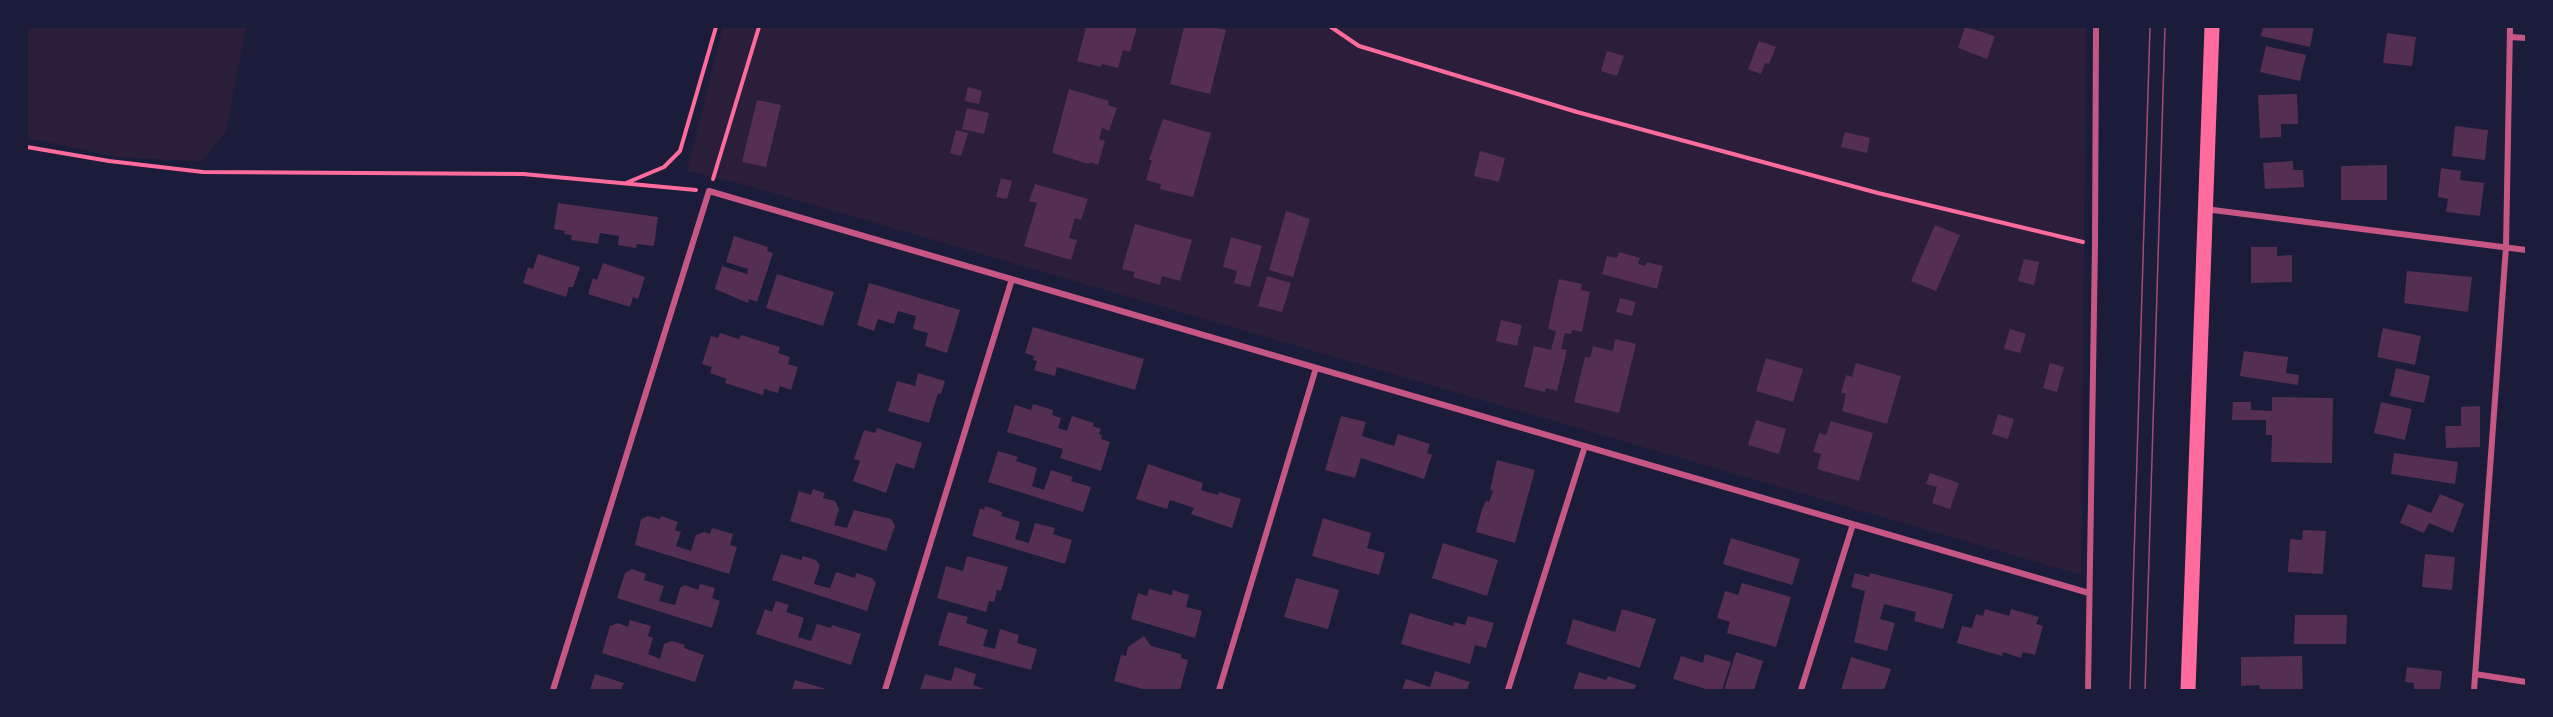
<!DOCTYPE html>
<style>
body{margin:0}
#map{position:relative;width:2553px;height:717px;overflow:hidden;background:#1b1b3a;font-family:"Fira Sans Condensed",sans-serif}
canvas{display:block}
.frame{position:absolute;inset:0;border:28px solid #1b1b3a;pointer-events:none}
</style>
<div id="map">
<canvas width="2553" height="717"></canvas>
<div class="frame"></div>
</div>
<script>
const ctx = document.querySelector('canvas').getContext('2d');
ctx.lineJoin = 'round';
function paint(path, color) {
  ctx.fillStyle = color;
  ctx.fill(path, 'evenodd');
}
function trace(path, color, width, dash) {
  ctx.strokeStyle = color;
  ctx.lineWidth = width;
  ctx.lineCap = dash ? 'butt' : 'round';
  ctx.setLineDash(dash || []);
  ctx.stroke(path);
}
const green = new Path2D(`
 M27 27H246L226 132 201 162 116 157 27 138Z
 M723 27H2086L2081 575 738 183 687 171Z`);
const building = new Path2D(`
 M1086 27H1137L1130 52 1123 50 1118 68 1102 64 1101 67 1077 61Z
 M1184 27H1213L1226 30 1210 94 1170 84Z
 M1965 27 1995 36 1987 59 1958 48Z
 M2263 27H2314L2310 47 2261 36Z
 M2387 33 2416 37 2412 66 2383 63Z
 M1759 41 1776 47 1769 64 1765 63 1761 74 1748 69Z
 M2266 46 2306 55 2300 81 2260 72Z
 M1607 51 1624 56 1617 76 1601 71Z
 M968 87 982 91 979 104 965 101Z
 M1069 89 1109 101 1108 105 1117 108 1109 131 1102 128 1099 139 1105 141 1098 165 1090 162 1089 164 1052 153Z
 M2297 94 2298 124H2281V137L2260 138 2258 95Z
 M757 100 781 105 766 167 742 162Z
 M967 108 989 113 984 134 962 129Z
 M1163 119 1211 133 1193 197 1160 189 1161 184 1146 180 1152 160H1149Z
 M2455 126 2488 130 2485 160 2452 156Z
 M956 130 968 133 961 156 950 153Z
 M1845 132 1870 138 1867 153 1841 147Z
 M1480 151 1505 158 1499 182 1474 176Z
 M2293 161V170H2303L2304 187 2265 189 2263 163Z
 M2387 165V200H2341V166Z
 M2441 168 2461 171 2460 180 2484 183 2480 216 2446 212 2448 199 2438 197Z
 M1001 178 1012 181 1007 199 996 197Z
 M1035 184 1088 199 1081 220 1075 218 1069 238 1077 240 1071 260 1024 246 1037 203 1029 201Z
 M558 203 658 217 654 246 637 244 636 248 618 245 619 236 600 233 598 244 571 240 572 235 564 234 565 231 554 229Z
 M1286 211 1310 219 1293 277 1269 270Z
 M1135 224 1192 240 1180 281 1162 276 1160 285 1133 277 1135 272 1122 269Z
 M1935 225 1960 235 1936 291 1911 281Z
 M734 236 768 247 767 251 773 253 757 302 749 299 748 303 715 289 722 266 747 274 748 269 726 262Z
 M1231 237 1262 246 1250 287 1234 283 1237 271 1223 267Z
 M2251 247H2277V256L2292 255V282L2251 283Z
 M1619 252 1640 258 1638 264 1645 266 1647 262 1663 266 1657 289 1602 274 1607 256 1617 258Z
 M538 254 580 267 573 287H569L566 297 523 283 528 267 533 269Z
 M2024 259 2039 262 2034 285 2018 281Z
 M603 263 645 277 638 299 633 297 630 307 588 294 593 278 597 280Z
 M2407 271 2472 277 2468 312 2404 303Z
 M777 274 834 292 823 326 766 308Z
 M1267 276 1291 283 1282 312 1258 306Z
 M1559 279 1582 284 1581 290 1590 292 1582 332 1572 330 1571 334 1565 333 1561 349 1567 350 1557 391 1546 388 1545 392 1524 387 1534 346 1551 350 1556 331 1548 329Z
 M869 283 960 310 947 353 925 346 928 333 913 329 916 316 898 311 894 324 878 319 874 331 857 325Z
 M1620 298 1636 302 1632 316 1616 312Z
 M1501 320 1522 325 1517 346 1496 341Z
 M1033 327 1144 359 1135 390 1057 367 1055 376 1034 370 1037 361 1033 360 1034 356 1025 353Z
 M2383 328 2421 336 2415 365 2377 357Z
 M2010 329 2026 334 2020 353 2004 349Z
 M720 333 739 339 741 335 780 347 778 353 790 357 788 364 798 367 791 390 780 386 778 393 764 389 763 395 725 383 727 379 710 373 712 367 702 364 711 336 718 338Z
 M1615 339 1636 344 1619 413 1574 402 1585 357 1590 358 1593 346 1613 351Z
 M2244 351 2288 357 2286 373 2299 375 2298 385 2240 376Z
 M1766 358 1803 369 1793 402 1756 391Z
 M1856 363 1901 376 1887 424 1842 411 1846 394 1841 393 1846 375 1852 377Z
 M2050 363 2064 367 2057 392 2043 388Z
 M2396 368 2430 376 2424 403 2390 396Z
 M918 373 945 381 941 394 938 393 929 423 888 411 897 381 915 386Z
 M2272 397 2333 398 2332 463 2271 462 2272 435H2266V420H2232L2233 402H2251V410L2272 411Z
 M2381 402 2412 409 2405 440 2374 433Z
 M1033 404 1053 410 1052 415 1061 418 1058 428 1067 431 1072 416 1094 423 1093 426 1101 429 1099 434 1102 435 1101 439 1110 442 1101 471 1060 458 1063 449 1007 432 1015 405 1031 410Z
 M2480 406V447L2446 448 2445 426H2461V407Z
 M1998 414 2014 419 2008 439 1992 434Z
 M1341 416 1366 422 1362 436 1394 446 1398 434 1430 444 1427 453 1432 455 1424 479 1361 458 1355 478 1325 470Z
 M1756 420 1786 429 1779 454 1748 445Z
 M1831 421 1873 433 1859 481 1817 469 1821 454 1813 452 1819 433 1826 435Z
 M877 428 922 443 914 469 896 463 886 493 853 481 860 461 854 459 864 430 875 433Z
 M998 451 1018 457 1016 461 1037 468 1032 486 1044 490 1051 470 1073 477 1071 481 1091 487 1083 512 988 482Z
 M2394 453 2458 462 2455 484 2391 474Z
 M1497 460 1535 470 1515 543 1476 532 1482 509 1486 501 1489 502 1493 491 1490 490Z
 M1148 464 1203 483 1201 490 1218 495 1219 492 1241 499 1232 528 1191 514 1194 508 1170 500 1167 509 1136 499Z
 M1930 473 1959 483 1950 509 1932 503 1937 487 1926 484Z
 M813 489 825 493 823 498 835 501 839 509 834 525 847 528 854 510 891 519 895 526 886 551 790 521 799 491 811 495Z
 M2440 494 2464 504 2453 533 2429 523 2424 533 2400 523 2408 504 2431 513Z
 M985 506 1002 512 1001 516 1020 522 1015 539 1029 543 1035 523 1055 528 1053 534 1072 540 1065 564 972 536 980 508 984 510Z
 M648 516 660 519 661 516 678 522 675 530 681 532 676 546 691 551 696 535 704 532 710 534 712 528 733 534 730 545 737 547 729 574 635 545 641 519Z
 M1323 518 1371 533 1367 548 1385 553 1379 575 1312 556Z
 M2303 530 2326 531 2323 574 2288 572 2290 539 2302 540Z
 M1731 538 1800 559 1792 585 1723 564Z
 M1443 543 1498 560 1487 596 1432 578Z
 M781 554 801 560 803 556 816 560 820 565 814 584 825 587 830 588 836 572 855 578 856 573 872 578 876 583 867 611 772 580Z
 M2425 554 2455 557 2452 590 2422 587Z
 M967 556 1008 567 1001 591 997 590 994 602 989 601 986 612 937 598 946 566 963 571Z
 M632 569 646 574 644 580 664 586 659 601 675 605 680 588 685 585 698 590 700 584 715 588 712 598 720 601 712 628 617 598 625 573Z
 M1855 573 1869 577 1870 573 1953 594 1943 629 1914 621 1916 612 1884 604 1880 619 1895 623 1887 651 1854 642 1865 591 1851 587Z
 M1296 578 1339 590 1328 629 1284 617Z
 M1742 583 1791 597 1776 647 1727 633 1730 622 1717 618 1725 591 1738 595Z
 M1149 589 1172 595 1173 590 1189 595 1186 607 1202 611 1195 638 1131 619 1138 593 1147 596Z
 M776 601 789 605 786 612 804 618 798 637 811 641 817 624 831 628 832 625 861 634 851 665 756 634 765 609 772 612Z
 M1622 609 1656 619 1640 668 1566 644 1573 619 1615 632Z
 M1985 609 2009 616 2011 609 2039 617 2036 624 2043 626 2035 655 2023 652 2021 658 2003 652 2002 656 1957 643 1962 626 1972 628 1976 614 1983 616Z
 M948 612 968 617 966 623 988 630 983 646 995 649 1000 629 1019 635 1017 643 1037 649 1031 670 938 645Z
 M1410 613 1453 626 1454 622 1465 625 1468 616 1494 623 1486 648 1475 645 1470 664 1401 644Z
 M2295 615H2347L2346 644H2294Z
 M630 620 651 626 648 636 653 638 648 654 660 659 664 644 672 641 685 645 684 648 704 655 695 682 602 653 610 626 618 623 628 627Z
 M1144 636 1151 646 1181 654V658L1188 660 1180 690H1146L1114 681 1121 655 1126 656 1128 647Z
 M1736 652 1763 661 1754 690H1724Z
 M1705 654 1731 662 1722 690H1709L1673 679 1681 656 1703 663Z
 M2302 656 2303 690H2260L2259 685 2241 686V657Z
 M1851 657 1891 669 1884 690H1841Z
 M955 667 976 674 973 685 987 690H920L925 674 951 681Z
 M2407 667 2442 671 2440 690H2414V683L2405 682Z
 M1435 671 1470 682 1467 690H1402L1406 679 1430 687Z
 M1579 672 1606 680 1608 676 1636 685 1634 690H1573Z
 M595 674 624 683 621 690H590Z
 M795 680 826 689V690H792Z`);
const path = new Path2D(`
 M1331 27 1359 46 1577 112 1878 193 2083 242
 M27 147 109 161 203 172 523 174 696 190
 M713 179 759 27
 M626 183 664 167 680 151 716 27`);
const minor = new Path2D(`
 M2510 37 2526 38
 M2205 209 2526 250
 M2475 674 2526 682
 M553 690 709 191 2089 593
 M885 690 1012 279
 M1219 690 1316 368
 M1508 690 1585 446
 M1801 690 1853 524
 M2088 690 2095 245 2096 27
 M2474 690 2506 247 2510 27`);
const primary = new Path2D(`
 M2188 690 2212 27`);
const tram = new Path2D(`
 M2130 690 2150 27
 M2145 690 2165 27`);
paint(green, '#2a1e3b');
paint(building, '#542f53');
trace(path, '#ff6b9d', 4);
trace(minor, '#c65784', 6);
trace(primary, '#ff6b9d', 15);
trace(tram, '#a44b75', 1.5);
</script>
